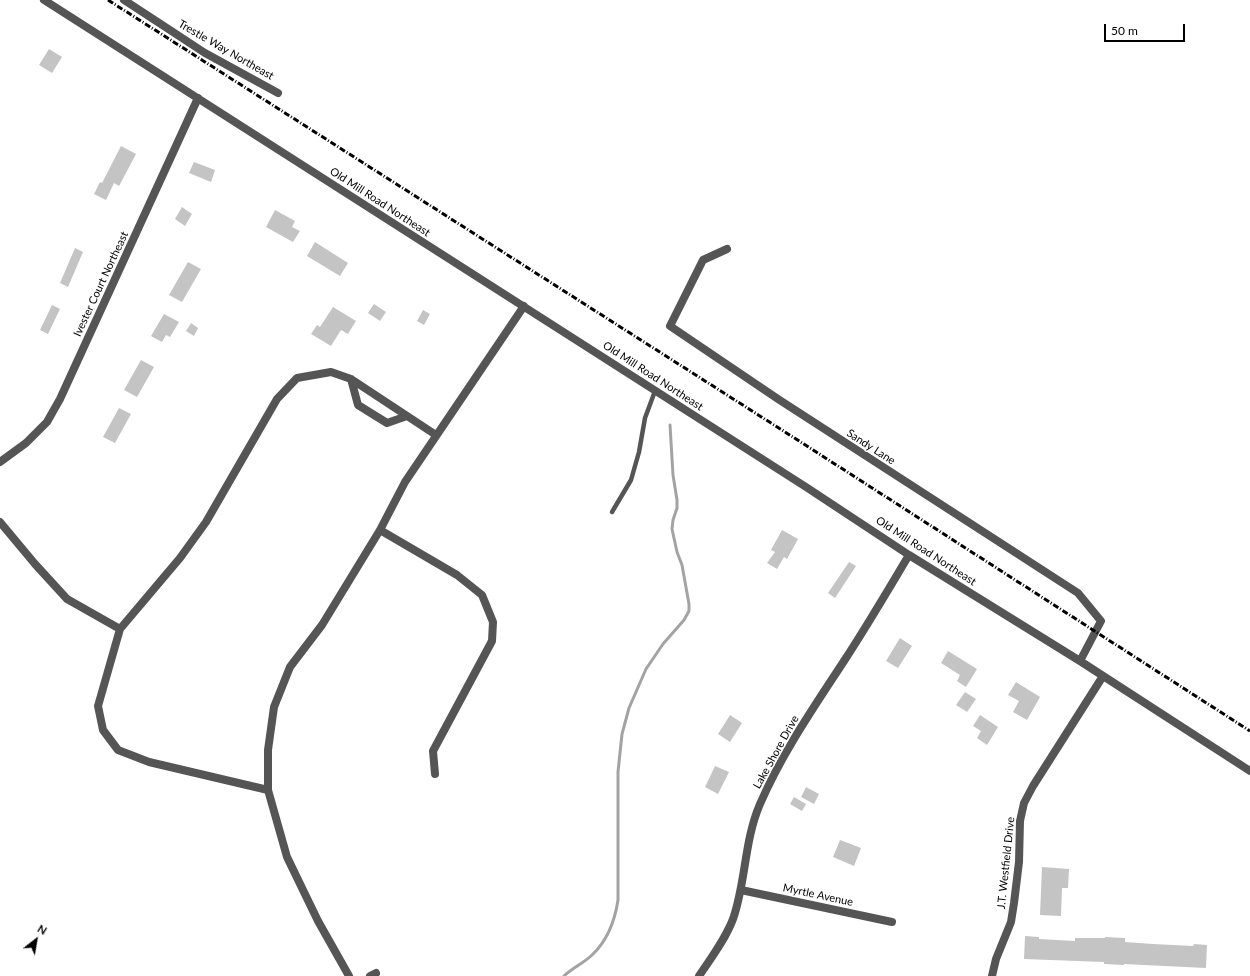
<!DOCTYPE html>
<style>
body{margin:0}
#map{position:relative;width:1250px;height:976px;overflow:hidden;background:#fff;font-family:Lato,sans-serif}
canvas{display:block}
.north{position:absolute;left:16px;top:920px;width:40px;height:40px;-webkit-text-stroke:3px #fff;paint-order:stroke;rotate:31deg;font-size:11px;font-weight:700;line-height:16px;text-align:center;color:#000}
.north::after{content:'';display:block;margin:auto;width:14px;height:18px;background:#000;clip-path:polygon(50% 0,100% 100%,50% 72%,0 100%)}
.scale{position:absolute;left:1104px;top:24px;width:81px;height:18px;box-sizing:border-box;border:2px solid #000;border-top:0;padding-left:5px;font-size:12px;line-height:14px;white-space:nowrap;color:#000;-webkit-text-stroke:3px #fff;paint-order:stroke}
</style>
<div id="map">
<canvas width="1250" height="976"></canvas>
<div class="north">N</div>
<div class="scale">50 m</div>
</div>
<script>
const ctx = document.querySelector('canvas').getContext('2d');
ctx.lineJoin = 'round';
function trace(path, color, width, dash) {
  ctx.strokeStyle = color;
  ctx.lineWidth = width;
  ctx.lineCap = dash ? 'butt' : 'round';
  ctx.setLineDash(dash || []);
  ctx.stroke(path);
}
function paint(path, color) {
  ctx.fillStyle = color;
  ctx.fill(path, 'evenodd');
}
function write(font, color, halo, rows, align = 'center') {
  ctx.font = font + ' Lato,sans-serif';
  ctx.lineWidth = 3;
  ctx.setLineDash([]);
  ctx.textBaseline = 'middle';
  ctx.strokeStyle = halo;
  ctx.fillStyle = color;
  for (const [text, x, y, turn = 0] of rows) {
    ctx.save();
    ctx.translate(x, y);
    ctx.rotate((+turn || 0) * Math.PI / 180);
    ctx.textAlign = isNaN(turn) ? turn : align;
    if (halo) ctx.strokeText(text, 0, 0);
    ctx.fillText(text, 0, 0);
    ctx.restore();
  }
}
const stream = new Path2D(`
 M564 976C572 968 584 963 592 955 607 941 615 920 618 900V772L622 734 629 708 646 669 663 644 684 620 689 611V604L682 565 677 552 672 529 673 520 677 508V500L673 475 670 425`);
const building = new Path2D(`
 M49 49 62 57 52 73 39 65Z
 M121 146 136 154 119 186 114 183 106 200 94 194 100 182 102 183Z
 M194 162 215 170 211 182 189 173Z
 M182 207 192 214 185 226 175 219Z
 M275 210 295 221 292 227 300 231 293 242 266 227Z
 M315 242 348 263 340 276 307 256Z
 M75 248 83 252 68 287 60 283Z
 M188 262 201 269 182 302 169 295Z
 M374 304 386 312 380 321 368 313Z
 M52 305 60 309 48 334 40 330Z
 M333 307 356 321 348 334 341 330 331 346 311 334 317 325 320 327Z
 M423 310 430 314 424 325 417 321Z
 M164 314 179 322 170 337 166 335 162 342 151 336Z
 M191 323 198 328 194 336 186 331Z
 M141 360 154 367 137 397 124 390Z
 M119 408 131 414 115 443 103 437Z
 M782 530 798 539 787 559 784 557 777 569 767 563 775 552 771 550Z
 M849 562 856 566 835 598 828 593Z
 M900 638 912 646 898 668 886 661Z
 M948 651 977 669 966 687 957 681 960 675 941 663Z
 M1016 682 1040 697 1027 720 1013 712 1019 701 1008 695Z
 M965 692 976 699 967 712 956 705Z
 M730 715 742 723 730 742 718 734Z
 M980 715 998 727 987 745 977 738 981 731 973 726Z
 M715 766 729 772 718 794 705 787Z
 M806 787 819 794 814 804 801 797Z
 M794 797 806 804 802 811 790 804Z
 M840 840 861 848 854 866 833 857Z
 M1042 867 1069 869 1068 888H1062L1061 916 1040 915Z
 M1025 936 1039 937V939L1075 941V938H1105V937L1125 938V942L1153 944 1193 946 1194 944 1207 945 1206 968 1124 964V965L1104 964V962L1024 959Z`);
const lane = new Path2D(`
 M612 512 631 480 639 452 645 418 655 391`);
const street = new Path2D(`
 M44 0 806 487 909 555 1080 661 1250 771
 M124 0 205 53 278 93
 M727 249 703 260 670 326 778 399 1078 593 1101 621 1080 661
 M351 379 358 405 387 423 407 416
 M0 462 26 443 47 422 60 399 198 98
 M0 522 35 564 67 599 120 629
 M380 530 457 575 482 595 493 622 492 641 433 751 435 774
 M268 790 149 762 118 750 103 730 98 706 120 629 180 558 206 522 277 399 297 378 331 372 351 379 436 435
 M741 890 892 922
 M349 976 318 921 287 857 268 790V750L274 707 290 667 322 625 380 530 405 482 524 306
 M370 976 376 973
 M699 976C711 958 725 940 733 919 746 882 744 841 760 804 782 753 814 707 844 661 867 626 888 590 909 555
 M992 976 996 959 1011 922 1014 903 1019 862 1020 821 1024 803 1033 786 1103 676`);
const rail = new Path2D(`
 M108 0 796 439 1250 731`);
const streetNames = [
 ["Trestle Way Northeast",226,50,30],
 ["Old Mill Road Northeast",380,202,33],
 ["Ivester Court Northeast",101,284,-65],
 ["Old Mill Road Northeast",653,376,33],
 ["Sandy Lane",871,447,33],
 ["Old Mill Road Northeast",926,551,33],
 ["Lake Shore Drive",776,752,-61],
 ["J.T. Westfield Drive",1006,863,-84],
 ["Myrtle Avenue",818,895,12]
];
trace(stream, '#a3a3a3', 3);
paint(building, '#c4c4c4');
trace(lane, '#555', 4.5);
trace(street, '#555', 8);
trace(rail, '#000', 3, [6, 2, 1, 2]);
write('11px', '#000', '#fff', streetNames);
</script>
